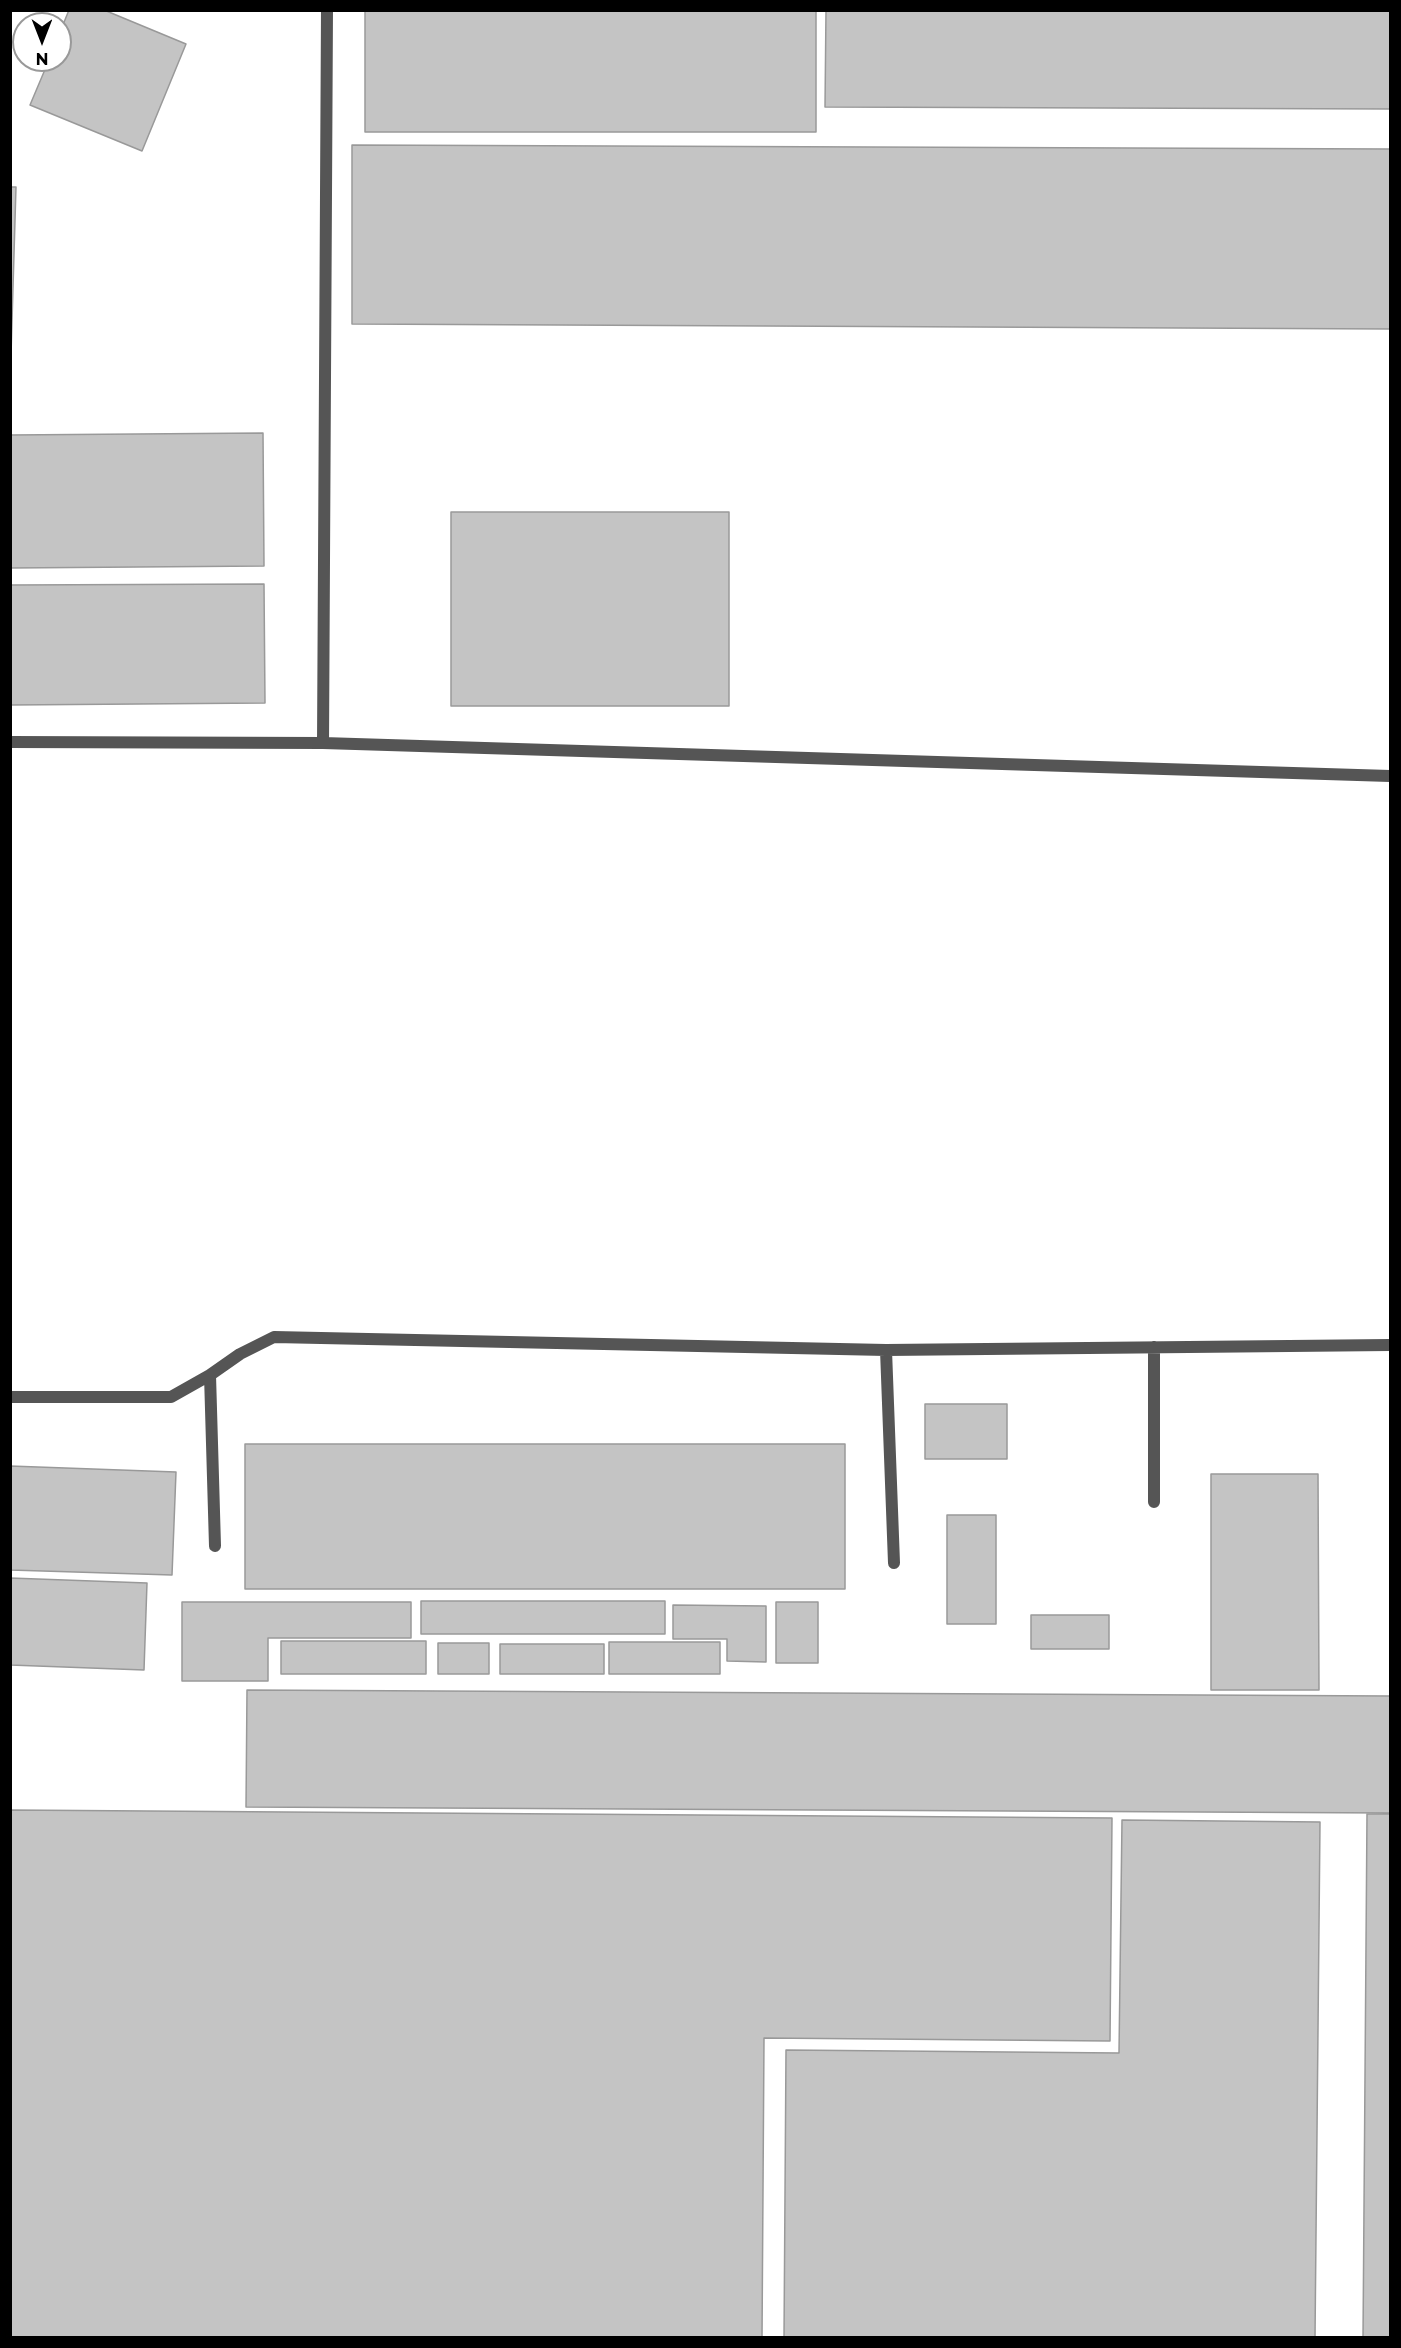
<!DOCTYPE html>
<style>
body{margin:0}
#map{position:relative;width:1401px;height:2348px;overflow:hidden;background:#fff;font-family:Montserrat,sans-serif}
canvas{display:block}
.frame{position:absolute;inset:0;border:12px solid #000;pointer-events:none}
.north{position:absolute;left:12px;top:12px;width:60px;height:60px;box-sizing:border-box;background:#fff;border:2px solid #999;border-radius:50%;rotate:180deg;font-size:16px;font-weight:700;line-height:24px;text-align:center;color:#000}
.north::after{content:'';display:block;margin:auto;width:21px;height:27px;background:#000;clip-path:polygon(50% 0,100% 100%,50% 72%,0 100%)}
</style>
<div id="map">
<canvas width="1401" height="2348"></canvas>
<div class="frame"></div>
<div class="north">N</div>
</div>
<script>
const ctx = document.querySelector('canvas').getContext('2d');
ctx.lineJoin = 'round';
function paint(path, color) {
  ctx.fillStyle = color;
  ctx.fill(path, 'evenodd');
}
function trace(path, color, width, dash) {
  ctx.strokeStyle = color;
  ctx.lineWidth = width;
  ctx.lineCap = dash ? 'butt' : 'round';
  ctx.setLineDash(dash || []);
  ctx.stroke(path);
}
const building = new Path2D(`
 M69 10H104L186 44 142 151 30 105 49 60H60V32Z
 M365 10H816V132H365Z
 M826 10H1390V109L825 107Z
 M352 145 1390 149V329L352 324Z
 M10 187H16L11 355H10Z
 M263 433 264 566 10 568V435Z
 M451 512H729V706H451Z
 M264 584 265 703 10 705V585Z
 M925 1404H1007V1459H925Z
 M245 1444H845V1589H245Z
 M10 1466 176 1472 172 1575 10 1570Z
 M1211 1474H1318L1319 1690H1211Z
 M947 1515H996V1624H947Z
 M10 1578 147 1583 144 1670 10 1665Z
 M421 1601H665V1634H421Z
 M182 1602H411V1638H268V1681H182Z
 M776 1602H818V1663H776Z
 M673 1605 766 1606V1662L727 1661V1639H673Z
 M1031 1615H1109V1649H1031Z
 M281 1641H426V1674H281Z
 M609 1642H720V1674H609Z
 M438 1643H489V1674H438Z
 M500 1644H604V1674H500Z
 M247 1690 1390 1696V1813L246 1807Z
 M10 1810 1112 1818 1110 2041 764 2038 762 2338H10Z
 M1367 1814H1390V2338H1363Z
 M1122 1820 1320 1822 1315 2338H784L786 2050 1119 2053Z`);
const lane = new Path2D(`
 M10 742 323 743 1390 776
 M323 743 327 10
 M1154 1347V1502
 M886 1350 894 1563
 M210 1375 240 1354 274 1337 886 1350 1390 1345
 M10 1397H171L210 1375 215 1546`);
paint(building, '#c4c4c4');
trace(building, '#999', 1.5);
trace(lane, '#555', 12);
</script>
